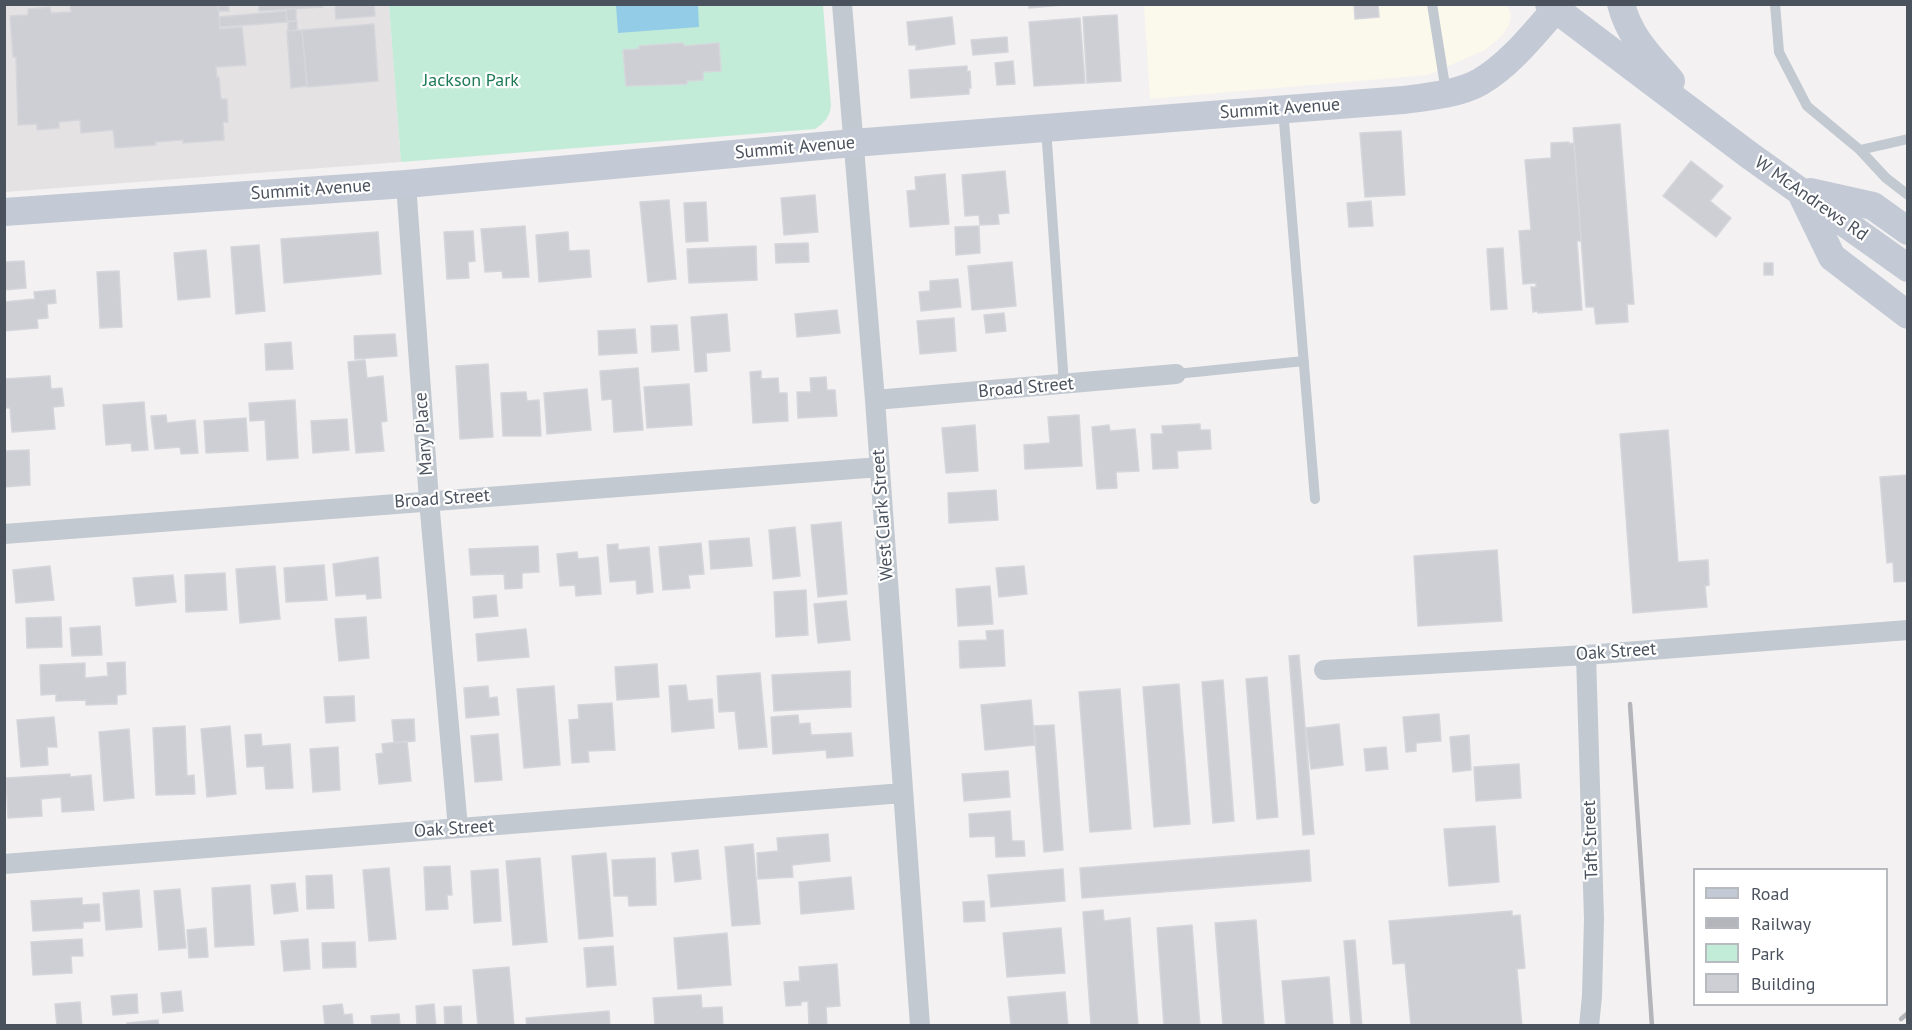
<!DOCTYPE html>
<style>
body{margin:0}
#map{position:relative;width:1912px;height:1030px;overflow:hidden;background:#f3f1f1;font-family:"PT Sans",sans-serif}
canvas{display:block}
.frame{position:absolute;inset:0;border:6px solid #4a525d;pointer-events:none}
.legend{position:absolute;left:1693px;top:868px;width:195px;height:138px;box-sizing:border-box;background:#fff;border:2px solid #b7babe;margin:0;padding:8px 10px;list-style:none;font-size:18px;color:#4a525d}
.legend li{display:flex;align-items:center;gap:12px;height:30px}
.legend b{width:30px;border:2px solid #b7babe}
</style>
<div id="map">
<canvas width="1912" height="1030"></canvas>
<div class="frame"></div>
<ul class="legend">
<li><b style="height:8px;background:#c3cad6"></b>Road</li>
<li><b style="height:8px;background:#b3b5ba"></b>Railway</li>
<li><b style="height:16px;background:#c3ecd8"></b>Park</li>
<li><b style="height:16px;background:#cecfd5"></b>Building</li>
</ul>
</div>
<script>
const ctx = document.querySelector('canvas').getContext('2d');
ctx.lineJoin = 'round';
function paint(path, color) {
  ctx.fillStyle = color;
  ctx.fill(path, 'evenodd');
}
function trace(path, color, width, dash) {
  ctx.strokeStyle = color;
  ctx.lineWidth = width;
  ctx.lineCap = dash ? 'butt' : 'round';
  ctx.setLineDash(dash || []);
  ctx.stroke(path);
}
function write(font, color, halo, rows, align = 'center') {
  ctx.font = font + ' "PT Sans",sans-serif';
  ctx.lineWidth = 4.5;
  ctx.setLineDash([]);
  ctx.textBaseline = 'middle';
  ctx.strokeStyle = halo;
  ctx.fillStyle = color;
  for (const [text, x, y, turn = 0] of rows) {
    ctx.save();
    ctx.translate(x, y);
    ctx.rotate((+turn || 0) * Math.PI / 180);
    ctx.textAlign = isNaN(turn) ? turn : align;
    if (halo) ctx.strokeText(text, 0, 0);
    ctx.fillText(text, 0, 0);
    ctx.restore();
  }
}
const commercial = new Path2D(`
 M1504 4 1509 9 1511 17 1509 25 1502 36 1485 50 1428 75 1150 99 1144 5Z`);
const education = new Path2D(`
 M5 5H389L401 162 5 192Z`);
const green = new Path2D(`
 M389 5H823L831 106C829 118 825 122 815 129L401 162Z`);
const water = new Path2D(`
 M616 5H698L699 27 618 33Z`);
const building = new Path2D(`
 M70 4H218L220 29 242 27 246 65 216 67 217 77H219L221 99H227L228 122H223L224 140 183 143V140L155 142 156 145 115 148 113 130 81 133 80 120 59 122V128L37 130V124L18 125 16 57H13L10 16 28 15V9L50 7 51 13 71 12Z
 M218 4H228L229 11H218Z
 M259 4H322L323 7 259 11Z
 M343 4H374L375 16 336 19 335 6Z
 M1029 4H1074L1029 8Z
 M1354 4H1378L1379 17 1355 19Z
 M286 9H296V21H287Z
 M286 11 287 22 220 27 219 17Z
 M1117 15 1121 81 1087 83 1083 17Z
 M952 17 955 44 916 50V45H909L907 22Z
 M1080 18 1085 83 1034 86 1029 22Z
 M297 21V30L288 31V22Z
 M374 24 378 81 307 87 302 30Z
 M302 30 307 86 291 88 287 31Z
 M1007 37 1008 52 973 55 971 40Z
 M683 43 684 46 719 43 721 71 703 72V80L687 81V84L626 86 623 50 639 49V46Z
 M1013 61 1015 84 997 85 995 63Z
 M967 66V72L970 71 971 88H969V94L911 98 909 70Z
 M1620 124 1634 304H1627L1628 322 1596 324 1594 307H1586L1573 128Z
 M1401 131 1405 195 1365 197 1360 133Z
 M1569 142V144L1574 143 1581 241H1577L1582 310 1538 313 1537 311 1533 312 1531 287H1536V283L1523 284 1519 231 1531 230 1525 160 1551 158V143Z
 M1691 161 1723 186 1710 201 1731 218 1716 237 1663 196Z
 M1005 171 1009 213 998 214 999 224 980 225 979 215 965 216 962 175Z
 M945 174 949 224 910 227 907 191 916 190 915 177Z
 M815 195 818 232 784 235 781 198Z
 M669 200 676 279 648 282 640 202Z
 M1371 201 1373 226 1349 227 1347 203Z
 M706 202 708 241 686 242 684 203Z
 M525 226 529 277 503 278 502 271 485 272 481 229Z
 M979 226 980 253 956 255 955 227Z
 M473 231 475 261 468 262 469 278 447 279 444 232Z
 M378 232 381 274 284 283 281 239Z
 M568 232 569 251 589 250 591 277 539 282 536 235Z
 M808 243 809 262 776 263 775 244Z
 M259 245 265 311 236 314 231 247Z
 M756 246 757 280 689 283 687 249Z
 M1503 248 1507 309 1491 310 1487 249Z
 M206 250 210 297 178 300 174 253Z
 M24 261 26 288 4 290V262Z
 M1012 262 1016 306 972 310 968 266Z
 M1764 263H1773V275H1764Z
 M119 271 122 327 100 328 97 272Z
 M958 279 961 307 921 311 919 292 930 291V281Z
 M55 290 56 303 47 304 48 318 37 319 38 328 4 331V302L35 299 34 292Z
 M837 310 840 333 797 337 795 314Z
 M1004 313 1006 331 986 333 984 315Z
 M727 314 730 351 706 353 707 371 695 372 691 317Z
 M954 318 956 351 920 354 917 321Z
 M677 325 679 350 652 352 651 326Z
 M635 329 637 353 599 355 598 331Z
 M395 334 397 356 355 359 354 336Z
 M291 342 293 369 266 370 265 344Z
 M365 360 367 378 383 376 387 421 381 422 384 451 356 453 348 362Z
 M488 364 493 437 460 439 456 366Z
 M638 368 643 430 614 432 612 399 602 400 600 371Z
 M761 371V379L778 378 779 393H787L788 421 753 423 750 372Z
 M50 376 51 389 62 388 64 406 53 407 55 429 12 432 10 408H4V379Z
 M826 377 827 390H835L837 416 798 418 797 392H811L810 378Z
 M689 384 692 425 647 428 644 387Z
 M587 389 591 430 547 434 544 393Z
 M526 392 527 401 539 400 541 436H503L501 393Z
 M295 400 298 458 267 460 265 420 250 421 249 403Z
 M144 402 148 450 132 451 131 443 106 445 103 405Z
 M166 415 167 423 195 420 198 453 181 454 180 447 155 449 151 416Z
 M1079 415 1082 466 1025 469 1024 445 1050 443 1048 417Z
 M246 418 248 451 206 453 204 421Z
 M347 419 349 450 313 453 311 421Z
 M1200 424V430H1210L1211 449 1177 451 1178 468 1153 469 1151 434H1163L1162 426Z
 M975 425 978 471 946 473 942 428Z
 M1109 425 1110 431 1135 429 1139 471 1116 472 1117 488 1097 489 1092 427Z
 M1668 430 1678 562 1708 560 1709 585 1705 586 1707 607 1633 613 1620 434Z
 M29 450 30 485 4 487V451Z
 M1908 475V581L1894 582 1893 562 1887 563 1880 477Z
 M996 490 998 520 949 523 948 493Z
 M841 522 847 594 818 597 811 525Z
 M795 527 800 576 773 579 769 530Z
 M749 538 752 566 711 569 709 541Z
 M701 543 704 574 688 575 690 588 663 590 659 547Z
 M618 544V550L649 547 653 592 637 594 636 580 610 582 607 545Z
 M538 546 539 572 522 573V588L505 589 504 574 471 575 469 549Z
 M1497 550 1502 621 1418 626 1414 556Z
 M577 552 578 559 598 557 601 594 576 596 575 585 560 586 557 554Z
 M378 557 381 598 367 599 366 594 336 596 333 564Z
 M324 565 327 600 286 602 284 568Z
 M50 566 54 600 16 603 13 570Z
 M275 566 280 619 240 623 236 569Z
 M1024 566 1027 594 999 597 996 568Z
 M225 573 227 610 186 612 185 575Z
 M173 575 176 602 136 606 133 578Z
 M990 586 993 624 958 626 956 589Z
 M806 590 808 635 776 637 774 592Z
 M496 595 498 616 474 618 473 597Z
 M846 601 850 640 818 643 814 604Z
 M61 617 62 647 27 648 26 618Z
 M366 617 369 658 339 661 335 619Z
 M100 626 102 655 72 656 70 628Z
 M526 629 529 657 478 661 476 634Z
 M1003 630 1005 666 960 668 959 641 987 640 986 631Z
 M1299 655 1314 834 1303 835 1289 656Z
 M125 662 126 694 117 695V704L86 705V700L56 701V694L41 695 40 665 85 663V678L108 676 107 663Z
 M657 664 659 697 617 700 615 667Z
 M850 671 851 707 774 711 772 675Z
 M760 673 767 747 739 749 735 711 719 712 717 676Z
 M1267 677 1278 817 1257 819 1246 679Z
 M1223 680 1234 821 1213 823 1202 682Z
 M1179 684 1190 824 1154 827 1143 687Z
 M686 685 688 701 712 699 714 728 672 732 669 686Z
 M488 686 489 698 497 697 499 715 466 718 464 688Z
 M554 686 560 765 524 768 517 689Z
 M1120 689 1131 829 1090 832 1079 692Z
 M354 696 355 721 326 723 324 697Z
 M1031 700 1035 745 985 750 981 705Z
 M612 703 615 750 588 751 589 762 572 763 569 720 579 719 578 705Z
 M1439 714 1441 741 1416 743V751L1406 752 1403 717Z
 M798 715 799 724 810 723 811 735 851 733 853 756 827 758 826 750 773 754 771 717Z
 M54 717 57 747H47L48 765 21 767 17 720Z
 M414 719 415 741 394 743 392 720Z
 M1339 724 1343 765 1311 769 1306 728Z
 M1054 725 1063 850 1044 852 1034 726Z
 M185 726 187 776 194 775 195 794 156 795 153 728Z
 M230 726 236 794 207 797 201 729Z
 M129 729 134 798 104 801 99 732Z
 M261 734 262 746 290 744 293 788 266 789 264 766 247 767 245 735Z
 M498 734 502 780 475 782 471 736Z
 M1469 735 1471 770 1453 772 1450 737Z
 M407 741 411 781 379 784 376 754 383 753 382 744Z
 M338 747 340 790 313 792 310 749Z
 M1386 747 1388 769 1366 771 1364 749Z
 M1519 764 1521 798 1476 801 1474 767Z
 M1008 771 1010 797 964 801 962 774Z
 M70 774V777L91 775 94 810 62 812 61 797 41 799 42 816 8 818 6 778Z
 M1010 811 1012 841H1024L1025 856 996 857 995 836 970 837 969 814Z
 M1495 826 1499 882 1449 886 1444 829Z
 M828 834 830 861 792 865 793 877 758 879 757 853 778 851 777 838Z
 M753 844 760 924 732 926 725 847Z
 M698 850 701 879 675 882 672 853Z
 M1309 850 1311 881 1082 898 1080 868Z
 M606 853 613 936 579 939 572 856Z
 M540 858 547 942 513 945 506 861Z
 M655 858 656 905 629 906 628 896H614L612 860Z
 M450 866 452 895H447L448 909 426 910 424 867Z
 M389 868 396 939 369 941 363 870Z
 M498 869 501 921 474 923 471 871Z
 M1063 869 1065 901 991 907 988 875Z
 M332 875 334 908 307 909 306 876Z
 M851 877 854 909 801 914 799 882Z
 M295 883 298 911 274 914 271 885Z
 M250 885 254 945 215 947 212 888Z
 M180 889 186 948 159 950 154 891Z
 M139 890 142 927 106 930 103 893Z
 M82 898V905L99 904 100 921 83 922V928L33 931 31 901Z
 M984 901 985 921 964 922 963 902Z
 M1103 910 1104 921 1130 918 1138 1026H1091L1083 912Z
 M1512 911V916L1520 915 1525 968 1517 969 1522 1026H1411L1405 963 1393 964 1389 921Z
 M1256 920 1264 1026H1223L1215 923Z
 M1192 925 1200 1026H1164L1157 928Z
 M206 928 208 957 189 958 187 930Z
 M1061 928 1065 973 1007 977 1003 933Z
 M727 933 731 985 678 989 674 938Z
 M82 939 83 956H71L72 973 33 975 31 942Z
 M308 939 310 969 284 971 281 941Z
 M1355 940 1362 1026H1351L1344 941Z
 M355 942 356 967 323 968 322 943Z
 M613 946 616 985 587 987 584 948Z
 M837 964 840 1006 826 1007 827 1026H809L808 1001 801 1002V1005L786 1006 784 982 800 981 799 967Z
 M509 967 514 1026H478L473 970Z
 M1329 977 1333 1026H1286L1282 981Z
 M181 991 183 1011 163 1013 161 993Z
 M1065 992 1068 1026H1011L1008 997Z
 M137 994 138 1013 113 1015 111 996Z
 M701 995 702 1008 722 1007 723 1026H655L653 998Z
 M80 1002 82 1026H57L55 1004Z
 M342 1004 344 1015 352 1014 353 1026H325L323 1006Z
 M434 1004 436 1026H417L416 1006Z
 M461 1006 462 1026H445L444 1007Z
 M609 1011 610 1026H527L526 1018Z
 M399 1014 400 1026H372L371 1016Z
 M158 1020 159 1026H127V1023Z`);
const lane = new Path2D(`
 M1432 4 1446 92
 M1775 4 1779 52 1807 106 1860 150 1908 139
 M1283 109 1315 499
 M1046 128 1064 385
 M1860 150 1886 178 1908 195
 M1176 374 1304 361`);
const street = new Path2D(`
 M842 4 875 400 920 1026
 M406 184 429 500 458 828
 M875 400 1176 374
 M4 534 880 467
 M1586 655 1594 919 1592 996 1589 1026
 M1324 670 1586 655 1908 630
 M4 864 903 793`);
const secondary = new Path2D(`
 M1549 4 1749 155 1908 268
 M1621 4C1630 38 1649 55 1671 81
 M1810 192 1873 206 1908 231
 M1802 195 1832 257 1908 315
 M4 212 406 184 853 143 1403 100C1426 97 1459 94 1480 82 1511 64 1536 31 1560 4`);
const rail = new Path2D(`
 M1630 704 1652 1026
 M1901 1019 1908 1013`);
const parkNames = [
 ["Jackson Park",471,81]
];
const streetNames = [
 ["Summit Avenue",1280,109,-4],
 ["Summit Avenue",795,148,-5],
 ["Summit Avenue",311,190,-4],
 ["W McAndrews Rd",1811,199,35],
 ["Broad Street",1026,388,-5],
 ["Mary Place",424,434,-94],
 ["Broad Street",442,499,-4],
 ["West Clark Street",883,515,-94],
 ["Oak Street",1616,652,-4],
 ["Oak Street",454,829,-4],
 ["Taft Street",1591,840,-92]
];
paint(commercial, '#fbf8ec');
paint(education, '#e4e2e2');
paint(green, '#c3ecd8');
paint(water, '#93cce6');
paint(building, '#cecfd5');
trace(building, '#d5d6db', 1.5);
trace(lane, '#c2c9d1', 10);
trace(street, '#c2c9d1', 20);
trace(secondary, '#c3cad6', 28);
trace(rail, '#b3b5ba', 4.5);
write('18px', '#1e7a56', '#fff', parkNames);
write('18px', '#4a525d', '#fff', streetNames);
</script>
